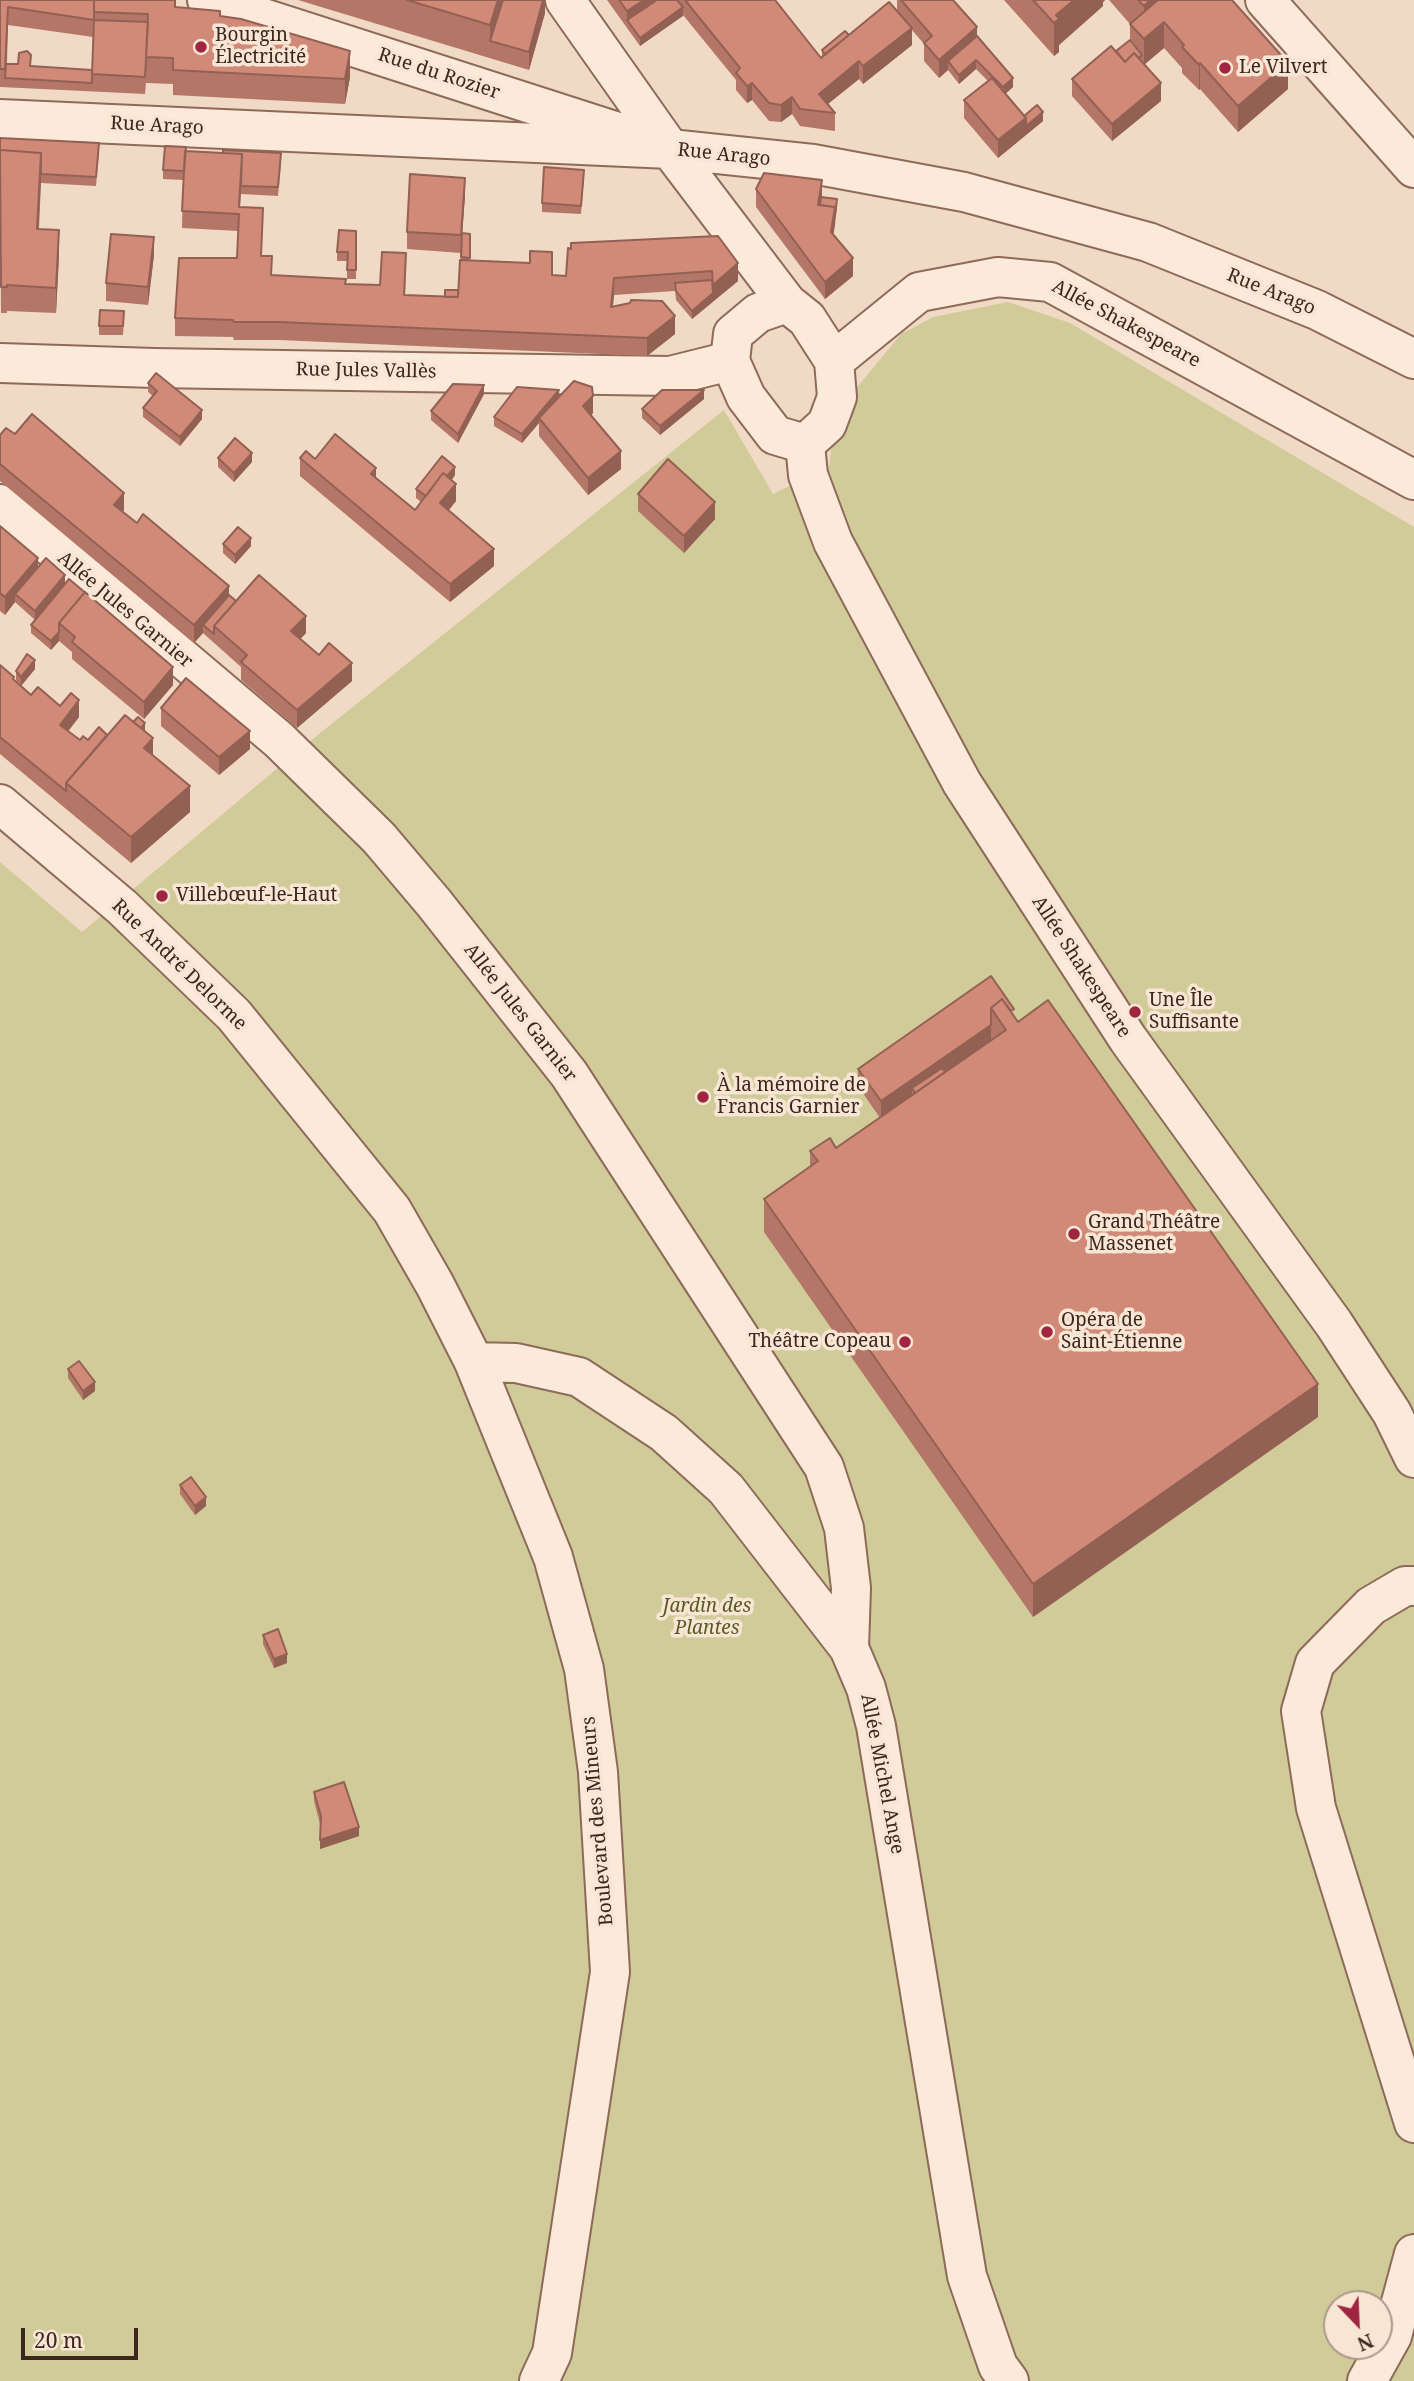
<!DOCTYPE html>
<meta charset="utf-8">
<style>
body{margin:0}
#map{position:relative;width:1414px;height:2381px;overflow:hidden;background:#f1dac5;font-family:"Noto Serif",serif}
canvas{display:block}
.north{position:absolute;left:1323px;top:2290px;width:70px;height:70px;box-sizing:border-box;background:#f8e6d5;border:2px solid #ad998c;border-radius:50%;rotate:157deg;font-size:19px;font-weight:700;line-height:28px;text-align:center;color:#3d261e}
.north::after{content:'';display:block;margin:auto;width:24px;height:32px;background:#a02541;clip-path:polygon(50% 0,100% 100%,50% 72%,0 100%)}
.scale{position:absolute;left:21px;top:2328px;width:117px;height:32px;box-sizing:border-box;border:4px solid #3d261e;border-top:0;padding-left:9px;font-size:21px;line-height:24px;white-space:nowrap;color:#3d261e;-webkit-text-stroke:5px #f8e6d5;paint-order:stroke}
</style>
<div id="map">
<canvas width="1414" height="2381"></canvas>
<div class="north">N</div>
<div class="scale">20 m</div>
</div>
<script>
const ctx = document.querySelector('canvas').getContext('2d');
ctx.lineJoin = 'round';
function paint(path, color) {
  ctx.fillStyle = color;
  ctx.fill(path, 'evenodd');
}
function trace(path, color, width, dash) {
  ctx.strokeStyle = color;
  ctx.lineWidth = width;
  ctx.lineCap = dash ? 'butt' : 'round';
  ctx.setLineDash(dash || []);
  ctx.stroke(path);
}
function write(font, color, halo, rows, align = 'center') {
  ctx.font = font + ' "Noto Serif",serif';
  ctx.lineWidth = 7;
  ctx.setLineDash([]);
  ctx.textBaseline = 'middle';
  ctx.strokeStyle = halo;
  ctx.fillStyle = color;
  for (const [text, x, y, turn = 0] of rows) {
    ctx.save();
    ctx.translate(x, y);
    ctx.rotate((+turn || 0) * Math.PI / 180);
    ctx.textAlign = isNaN(turn) ? turn : align;
    if (halo) ctx.strokeText(text, 0, 0);
    ctx.fillText(text, 0, 0);
    ctx.restore();
  }
}
const green = new Path2D(`
 M1008 302 1070 323 1414 527V2381H0V862L82 932 304 746 724 410 773 494 829 467 836 413 901 334 933 317ZM1337 2304H1379V2346H1337Z`);
const minor = new Path2D(`
 M207 0 621 133
 M565 0 670 149 787 303
 M1265 0 1414 168
 M0 119 670 149 813 164 964 192 1148 242 1317 310 1414 359
 M787 303 807 319 834 361 837 397 827 424 805 444 775 435 746 397 730 361 733 334 758 313Z
 M834 361 919 292 998 277 1050 282 1414 480
 M0 363 154 368 670 376 730 361
 M805 444 808 475 833 542 962 783 1128 1039 1334 1324 1392 1413 1414 1458
 M0 504 279 740 379 838 434 903 569 1074 824 1467 844 1528 851 1588 849 1648
 M0 804 122 907 234 1015 392 1210 435 1285 474 1362 553 1557 584 1669 598 1772 610 1972 552 2353 539 2381
 M474 1362 516 1363 579 1377 664 1433 726 1489 849 1648 866 1688 876 1726 967 2276 998 2366 1009 2381
 M1414 1586H1405L1371 1606 1315 1663 1301 1711 1316 1808 1414 2123
 M1367 2381 1392 2336 1414 2254`);
const wall = new Path2D(`
 M0 0 175 7 220 16 350 77 345 104 173 95V84L146 83 145 94 0 87ZM8 25 93 37 92 70 7 64Z
 M298 0H545V13L529 70Z
 M607 0H775L821 58 822 57V50L849 35 897 11V0H953L1013 87 1005 94 1024 116 1043 121 998 158 964 118V100L988 81 976 69 959 84 948 70 939 78 924 61V44L912 30V45L863 84 859 79 828 104 835 113V131L800 126 792 114 781 122 769 121 752 100 747 103 736 90V80L683 15 640 46Z
 M1004 0H1105L1103 2V6L1059 45V52L1054 56Z
 M1109 0H1232L1288 89 1238 132 1200 89 1199 90 1182 73V68L1164 48 1144 64 1161 101 1112 141 1072 96V79L1116 51 1130 40V24Z
 M0 138 99 152 96 186 41 183 39 229 59 256 56 313 7 311V313H1Z
 M186 151 281 162 278 196 241 194 240 207 263 225 261 256 272 275 346 284 380 285 406 271 405 295 445 297 458 290 461 253 407 249V232L465 195 462 233 470 234V260L552 275 566 276 718 236 738 281 692 319 676 300 675 291 614 295 613 306 675 334 647 356 279 340H234L233 337 175 336V318L237 258 238 231 182 228 183 180 163 179V170Z
 M584 179 581 214 542 212V203Z
 M756 189 822 197 837 208 833 235 853 276 825 299 756 207Z
 M356 231V279H347V261H337V252Z
 M154 255 148 305 106 301V283Z
 M124 320 123 335H99V326Z
 M148 383 202 419 180 446 143 417V408L153 396 148 392Z
 M484 394 458 443 431 420V411Z
 M559 396 593 413 591 415 621 469 588 495 539 436V423L522 443 494 426V417Z
 M704 399 660 435 642 418V409Z
 M0 435 124 510 123 512 236 601 306 633 300 639 319 655 352 681 297 728 241 680V667L203 633 194 643 0 481Z
 M218 458 252 462 234 482 218 467Z
 M300 458 315 459 376 478 415 510 421 502 416 498V489L455 475 452 480 456 501 449 510 494 566 450 602 300 476Z
 M638 494 715 519 684 553 638 511Z
 M0 526 38 567 65 584 69 579 173 685 144 719 72 659V652L59 641 51 650 31 633V625L35 620 15 602 5 615 0 611Z
 M223 544 251 546 235 564 223 553Z
 M0 665 14 680 31 695 60 706 79 717 68 731 80 740H88L107 735 145 732 153 755 190 812 131 863 0 754Z
 M35 669 21 686 16 680V671Z
 M161 708 250 749 219 775 161 726Z
 M991 976 1014 1016 1318 1417 1033 1617 764 1232V1199L810 1166V1151L836 1148 880 1118 858 1086V1069Z
 M68 1369 95 1391 83 1400 68 1378Z
 M180 1485 206 1506 195 1515 180 1494Z
 M263 1635 287 1663 274 1668 263 1644Z
 M314 1792 359 1836 320 1849V1824L314 1801Z`);
const shadedWall = new Path2D(`
 M498 0H503L490 41V25Z
 M543 0H545V13L529 70V52Z
 M644 0H671L627 20V11Z
 M1074 0H1105L1103 2V6L1059 45V52L1054 56V23L1056 15Z
 M1150 0H1188L1144 39V6Z
 M683 7V16L640 46V38Z
 M1164 22V48L1144 65V39Z
 M977 27V45L948 61V70L939 78V60Z
 M912 28V45L863 84V66Z
 M350 51V77L345 104V79Z
 M976 60V69L959 84V75Z
 M859 61V79L819 111V94Z
 M1200 63V89L1199 90V65Z
 M1288 63V89L1238 132V106Z
 M1013 78V87L1003 96V87Z
 M752 83V100L747 103V86Z
 M1161 83V101L1112 141V124Z
 M792 97V114L781 122V105Z
 M1043 112V121L998 158V140L1026 118Z
 M41 153V178L37 255V229Z
 M465 178V195L461 253V235Z
 M822 180V198L820 214 818 205Z
 M837 199 835 225 831 250V232Z
 M59 230V256L56 313V288Z
 M154 237V255L148 305V287Z
 M853 258V276L825 299V282Z
 M738 263V281L692 319V311L713 285Z
 M614 278V295L611 324V307Z
 M675 316V334L647 356V338Z
 M484 385V394L458 443V434Z
 M559 390V399L539 418V423L522 443V434Z
 M704 390V399L660 435V426Z
 M593 396V413L583 423V406Z
 M202 410V419L180 446V437Z
 M621 451V469L588 495V478Z
 M252 453V462L234 482V473Z
 M455 467V475L430 508V499Z
 M376 468V485L371 474Z
 M456 484V501L440 521V503Z
 M124 493V510L114 522V505Z
 M715 502V519L684 553V536Z
 M251 538V546L235 564V555Z
 M494 549V566L450 602V584Z
 M38 558V576L15 594V602L5 615V597Z
 M65 575V584L35 620V611Z
 M229 586V604L203 625V633L194 643V625Z
 M306 616V633L291 649V631Z
 M59 632V641L51 650V641Z
 M35 660V669L21 686V677Z
 M352 663V681L297 728V710Z
 M173 667V685L144 719V702Z
 M79 700V717L60 742V725Z
 M145 723V731L137 742V733Z
 M250 731V749L219 775V757Z
 M153 738V764L144 748Z
 M190 786V812L131 863V837Z
 M991 1025V1042L916 1094 912 1088V1097L881 1119V1101Z
 M95 1382V1391L83 1400V1391Z
 M1318 1384V1417L1033 1617V1584Z
 M206 1497V1506L195 1515V1506Z
 M287 1654V1663L274 1668V1659Z
 M359 1827V1836L320 1849V1840Z`);
const building = new Path2D(`
 M0 0H94V20L8 7 5 69H0Z
 M94 0H175V7L220 11V16L241 19 350 51 345 79 173 70V58L146 57 148 14 94 12Z
 M407 0H498L490 25Z
 M503 0H543L529 52 490 41Z
 M619 0H644L627 11Z
 M657 0H677L683 7 640 38 627 20Z
 M685 0H775L821 58 889 2 912 28 863 66 859 61 819 94 835 113 800 109 792 97 781 105 769 103 752 83 747 86 736 73 740 68Z
 M901 0H953L977 27 939 60 924 43 932 36Z
 M1033 0H1074L1056 15 1059 19 1054 23Z
 M1138 0H1150L1144 6Z
 M1158 0H1232L1288 63 1238 106 1200 63 1199 65 1182 47 1184 45 1164 22 1144 39 1130 24Z
 M94 20 148 22 145 77 92 74Z
 M845 31 849 35 825 54 822 50Z
 M977 36 1013 78 1003 87 976 60 959 75 948 61Z
 M1130 40 1142 55 1139 58 1134 53 1125 62 1116 51Z
 M1111 46 1125 62 1134 53 1161 83 1112 124 1072 79Z
 M27 51 31 55 30 66 92 70V83L5 78 6 64H18L19 53Z
 M992 78 1026 118 998 140 964 100Z
 M1037 105 1043 112 1026 126V118L1024 116Z
 M0 138 99 143 96 177 41 174V153L0 150Z
 M165 146 186 147 184 171 163 170Z
 M0 150 41 153 37 229 59 230 56 288 7 285V287H1Z
 M223 150 281 153 278 187 241 186 242 154 223 153Z
 M185 151 242 154 239 207 263 208 261 256H272L271 275 346 279 345 284 380 285 382 252 406 253 404 295 458 297 460 260 530 263V251L552 252V275L566 276 568 248 571 249V243L718 236 738 263 713 285 712 271 614 278 611 307 630 303 631 300 662 301 675 316 647 338 279 322H234L233 320 175 318 179 258H237L239 214 182 211Z
 M544 167 584 170 581 206 542 203Z
 M764 173 822 180 818 205 835 207 831 232 853 258 825 282 756 189Z
 M410 174 465 178 461 235 407 232Z
 M821 197 837 199 835 216V207L820 205Z
 M339 230 356 231V270H347L348 252H337Z
 M462 233 470 234V258L461 257Z
 M111 234 154 237 148 287 106 283Z
 M712 280 713 293 692 311 676 291 675 283Z
 M445 290H458V297H445Z
 M100 310 124 311 123 326H99Z
 M156 373 202 410 180 437 143 408 157 391 148 383Z
 M574 381 592 387 593 396 583 406 621 451 588 478 539 418Z
 M453 384 484 385 458 434 431 411Z
 M517 387 559 390 522 434 494 417Z
 M662 390H704L660 426 642 409Z
 M32 414 124 493 114 505 137 523 143 514 229 586 194 625 0 464V435L6 428 15 434Z
 M335 434 376 468 371 474 415 510 443 473 456 484 440 503 494 549 450 584 300 458 306 451 315 459Z
 M235 438 252 453 234 473 218 458Z
 M442 456 455 467 447 476 443 473 426 496 416 489Z
 M668 459 715 502 684 536 638 494Z
 M0 526 38 558 5 597 0 593Z
 M238 527 251 538 235 555 223 544Z
 M46 558 65 575 35 611 15 594Z
 M259 575 306 616 291 631 319 655 329 643 352 663 297 710 241 662 247 655 214 626Z
 M69 579 87 594 85 592 59 623V632L51 641 31 625Z
 M85 592 173 667 144 702 72 642 75 637 59 623Z
 M229 595 236 601 214 626V634L203 625Z
 M27 654 35 660 21 677 16 671Z
 M0 665 14 677 13 679 31 695 38 687 60 706 71 693 79 700 60 725 80 740 83 736 88 740 99 727 107 735 66 783V791L0 737Z
 M186 678 250 731 219 757 161 708Z
 M125 715 153 738 144 748 190 786 131 837 66 783Z
 M138 717 145 723 141 728 133 722Z
 M991 976 1014 1009 1011 1011 1002 999 991 1008V1025L881 1101 858 1069Z
 M1002 999 1018 1022 1048 1000 1318 1384 1033 1584 764 1199 818 1161 810 1151 830 1138 836 1148 1006 1030 991 1008Z
 M942 1068 945 1072 915 1093 912 1088Z
 M79 1361 95 1382 83 1391 68 1369Z
 M191 1477 206 1497 195 1506 180 1485Z
 M278 1629 287 1654 274 1659 263 1635Z
 M344 1782 359 1827 320 1840 321 1816 314 1792Z`);
const markers = [
 [201,47,7,"#a02541"],
 [1225,68,7,"#a02541"],
 [162,896,7,"#a02541"],
 [1135,1012,7,"#a02541"],
 [703,1097,7,"#a02541"],
 [1074,1234,7,"#a02541"],
 [1047,1332,7,"#a02541"],
 [905,1342,7,"#a02541"]
];
const poiNames = [
 ["Bourgin",215,36],
 ["Électricité",215,58],
 ["Le Vilvert",1239,68],
 ["Villebœuf-le-Haut",176,896],
 ["Une Île",1149,1001],
 ["Suffisante",1149,1023],
 ["À la mémoire de",717,1086],
 ["Francis Garnier",717,1108],
 ["Grand Théâtre",1088,1223],
 ["Massenet",1088,1245],
 ["Opéra de",1061,1321],
 ["Saint-Étienne",1061,1343],
 ["Théâtre Copeau",891,1342,"right"]
];
const streetNames = [
 ["Rue du Rozier",439,74,18],
 ["Rue Arago",157,126,3],
 ["Rue Arago",724,155,6],
 ["Rue Arago",1271,292,22],
 ["Allée Shakespeare",1126,324,28],
 ["Rue Jules Vallès",366,371,1],
 ["Allée Jules Garnier",125,610,40],
 ["Rue André Delorme",179,965,44],
 ["Allée Shakespeare",1081,967,57],
 ["Allée Jules Garnier",520,1013,52],
 ["Allée Michel Ange",882,1774,79],
 ["Boulevard des Mineurs",598,1821,-95]
];
const parkNames = [
 ["Jardin des",707,1607],
 ["Plantes",707,1629]
];
paint(green, '#d0cb98');
trace(minor, '#8d6a59', 42);
trace(minor, '#fbe9d9', 38);
paint(wall, '#b47767');
paint(shadedWall, '#926154');
paint(building, '#d18a78');
trace(building, '#926154', 2);
for (const [x, y, r, color] of markers) {
  const dot = new Path2D();
  dot.arc(x, y, r, 0, 2 * Math.PI);
  ctx.fillStyle = color;
  ctx.fill(dot);
  trace(dot, '#f8e6d5', 2.5);
}
write('19px', '#3d261e', '#f8e6d5', poiNames, 'left');
write('19px', '#3d261e', '#f8e6d5', streetNames);
write('italic 19px', '#585a23', '#f8e6d5', parkNames);
</script>
